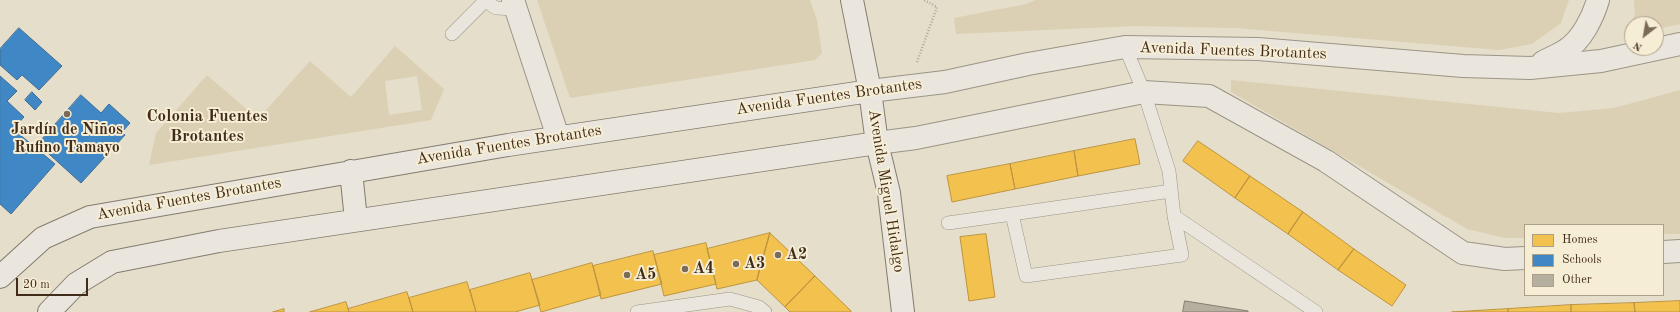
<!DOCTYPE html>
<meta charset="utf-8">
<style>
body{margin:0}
#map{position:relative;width:1680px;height:312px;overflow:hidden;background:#e5deca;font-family:"Old Standard TT",serif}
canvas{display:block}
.legend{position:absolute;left:1524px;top:224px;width:140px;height:72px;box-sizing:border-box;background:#f6edd5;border:1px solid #ae9f8a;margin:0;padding:5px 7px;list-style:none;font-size:12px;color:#412b19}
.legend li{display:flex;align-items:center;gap:8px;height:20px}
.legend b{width:20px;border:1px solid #ae9f8a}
.north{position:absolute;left:1624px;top:16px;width:40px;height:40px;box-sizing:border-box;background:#f6edd5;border:1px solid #ae9f8a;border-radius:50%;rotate:211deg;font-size:11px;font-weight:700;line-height:16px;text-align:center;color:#412b19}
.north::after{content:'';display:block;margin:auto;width:14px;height:18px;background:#7a6a57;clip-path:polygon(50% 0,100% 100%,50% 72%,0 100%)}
.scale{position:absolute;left:16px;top:278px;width:72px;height:18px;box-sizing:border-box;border:2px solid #412b19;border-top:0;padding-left:5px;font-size:12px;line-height:14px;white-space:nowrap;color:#412b19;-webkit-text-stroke:3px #f6edd5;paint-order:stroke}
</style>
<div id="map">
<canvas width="1680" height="312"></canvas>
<ul class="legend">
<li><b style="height:11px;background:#f2c14e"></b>Homes</li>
<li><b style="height:11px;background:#3f88c5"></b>Schools</li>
<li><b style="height:11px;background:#b5afa0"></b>Other</li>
</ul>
<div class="north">N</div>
<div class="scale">20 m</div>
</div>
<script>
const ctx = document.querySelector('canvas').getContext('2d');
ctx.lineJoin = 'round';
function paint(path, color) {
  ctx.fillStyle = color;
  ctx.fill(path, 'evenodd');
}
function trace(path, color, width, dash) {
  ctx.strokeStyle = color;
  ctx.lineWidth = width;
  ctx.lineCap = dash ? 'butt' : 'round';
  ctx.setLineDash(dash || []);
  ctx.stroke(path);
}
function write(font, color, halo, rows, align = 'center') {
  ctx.font = font + ' "Old Standard TT",serif';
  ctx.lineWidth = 4;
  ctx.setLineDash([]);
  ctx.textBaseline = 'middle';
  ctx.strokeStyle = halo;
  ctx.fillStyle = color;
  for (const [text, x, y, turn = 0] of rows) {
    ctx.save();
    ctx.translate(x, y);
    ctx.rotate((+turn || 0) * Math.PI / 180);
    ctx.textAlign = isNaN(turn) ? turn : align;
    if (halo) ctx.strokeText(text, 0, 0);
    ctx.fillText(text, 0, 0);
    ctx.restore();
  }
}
const green = new Path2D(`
 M537 0H810L817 20 822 53 815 60 570 98Z
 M1035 0H1569L1561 23 1532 44 1499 50 1235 28 1135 26 956 34 954 18 1026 4Z
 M1634 0H1680V24L1656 29V24H1632V34L1626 35 1635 14Z
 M395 46 444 89 431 120 149 165 156 133 207 75 258 119 310 61 351 97ZM417 76 422 110 389 115 385 81Z
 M1231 80 1559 113 1614 108 1680 90V234H1663V225H1525V238H1505L1467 229 1335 152 1231 92Z`);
const homes = new Path2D(`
 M1135 139 1140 164 1078 176 1074 151Z
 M1198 141 1250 176 1235 198 1183 161Z
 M1074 151 1078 176 1015 189 1010 164Z
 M1010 164 1015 189 952 202 947 176Z
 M1250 176 1303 212 1288 234 1235 198Z
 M1303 212 1354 249 1338 270 1288 234Z
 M770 233 757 280 717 289 707 249Z
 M770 233 815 276 785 307 757 280Z
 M986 234 995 297 969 301 960 237Z
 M706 243 716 284 664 296 654 255Z
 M1354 249 1406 285 1392 306 1338 270Z
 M653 251 662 284 601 299 593 266Z
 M592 263 601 295 541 312 532 280Z
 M530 273 540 305 515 312H476L470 290Z
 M815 276 851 311V312H790L785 307Z
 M467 282 476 312H413L409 298Z
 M407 292 413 312H349L348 309Z
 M1680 301V312H1635L1634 303Z
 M346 302 349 312H310Z
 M1634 303 1635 312H1571V305Z
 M1571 305V312H1508V309Z
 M284 309V312H273Z
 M1508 309V312H1452Z`);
const schools = new Path2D(`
 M19 28 62 66 39 90 22 75 17 80 0 65V49Z
 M0 76 17 91 7 101 24 117 13 129 55 164 11 214 0 204Z
 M32 92 42 102 35 110 25 100Z
 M81 95 101 113 109 104 130 123 122 132 125 135 81 183 38 144Z`);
const building = new Path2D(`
 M1185 301 1248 311V312H1183Z`);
const path = new Path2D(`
 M917 62 937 7 924 0`);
const lane = new Path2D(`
 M484 0 496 8 516 9
 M452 34 485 1
 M1125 47 1144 92 1169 171 1174 216 1316 312
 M1171 191 1012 214 1026 276 1182 255 1174 216
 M948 223 1012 214
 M637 312 730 299 759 307 765 312`);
const street = new Path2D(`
 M513 0 558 137
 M1543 62C1550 58 1559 55 1566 50 1582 40 1593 17 1598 0
 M870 91 945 82 1028 64 1125 47 1258 49 1463 66 1530 68 1601 61 1680 44
 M877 143 916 138 1144 92 1209 96 1326 161 1463 253 1505 259 1525 258
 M1663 252 1680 251`);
const secondary = new Path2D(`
 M852 0 870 91 877 143 889 193 903 312
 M351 171 356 220
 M0 277 43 238 90 217 508 145 870 91
 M49 312 76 284 112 262 219 241 877 143`);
const markers = [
 [67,114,4,"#7a6a57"],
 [778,255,4,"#7a6a57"],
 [736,264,4,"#7a6a57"],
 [685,269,4,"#7a6a57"],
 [627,275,4,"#7a6a57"]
];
const streetNames = [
 ["Avenida Fuentes Brotantes",1233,51,2],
 ["Avenida Fuentes Brotantes",829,97,-8],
 ["Avenida Fuentes Brotantes",509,145,-9],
 ["Avenida Miguel Hidalgo",886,191,81],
 ["Avenida Fuentes Brotantes",189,199,-10]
];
const poiNames = [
 ["Jardín de Niños",67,130,"center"],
 ["Rufino Tamayo",67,148,"center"],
 ["A2",786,255],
 ["A3",744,264],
 ["A4",693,269],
 ["A5",635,275]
];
const neighbourhoodNames = [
 ["Colonia Fuentes",207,117],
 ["Brotantes",207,137]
];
paint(green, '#dbd0b4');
paint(homes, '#f2c14e');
trace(homes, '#bd943e', 1);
paint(schools, '#3f88c5');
trace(schools, '#406c91', 1);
paint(building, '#b5afa0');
trace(building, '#847c70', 1);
trace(lane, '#9b9487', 14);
trace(street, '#9b9487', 24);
trace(secondary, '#847c70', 24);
trace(path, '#aca79e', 2.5, [1, 2]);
trace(lane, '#eae6dd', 13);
trace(street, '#eae6dd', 22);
trace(secondary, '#eae6dd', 22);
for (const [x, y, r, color] of markers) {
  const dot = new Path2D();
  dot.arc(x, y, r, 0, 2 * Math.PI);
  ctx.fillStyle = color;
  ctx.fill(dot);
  trace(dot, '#f6edd5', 1.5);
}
write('16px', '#412b19', '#f6edd5', streetNames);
write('bold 16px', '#412b19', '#f6edd5', poiNames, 'left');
write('bold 17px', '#412b19', '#f6edd5', neighbourhoodNames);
</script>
